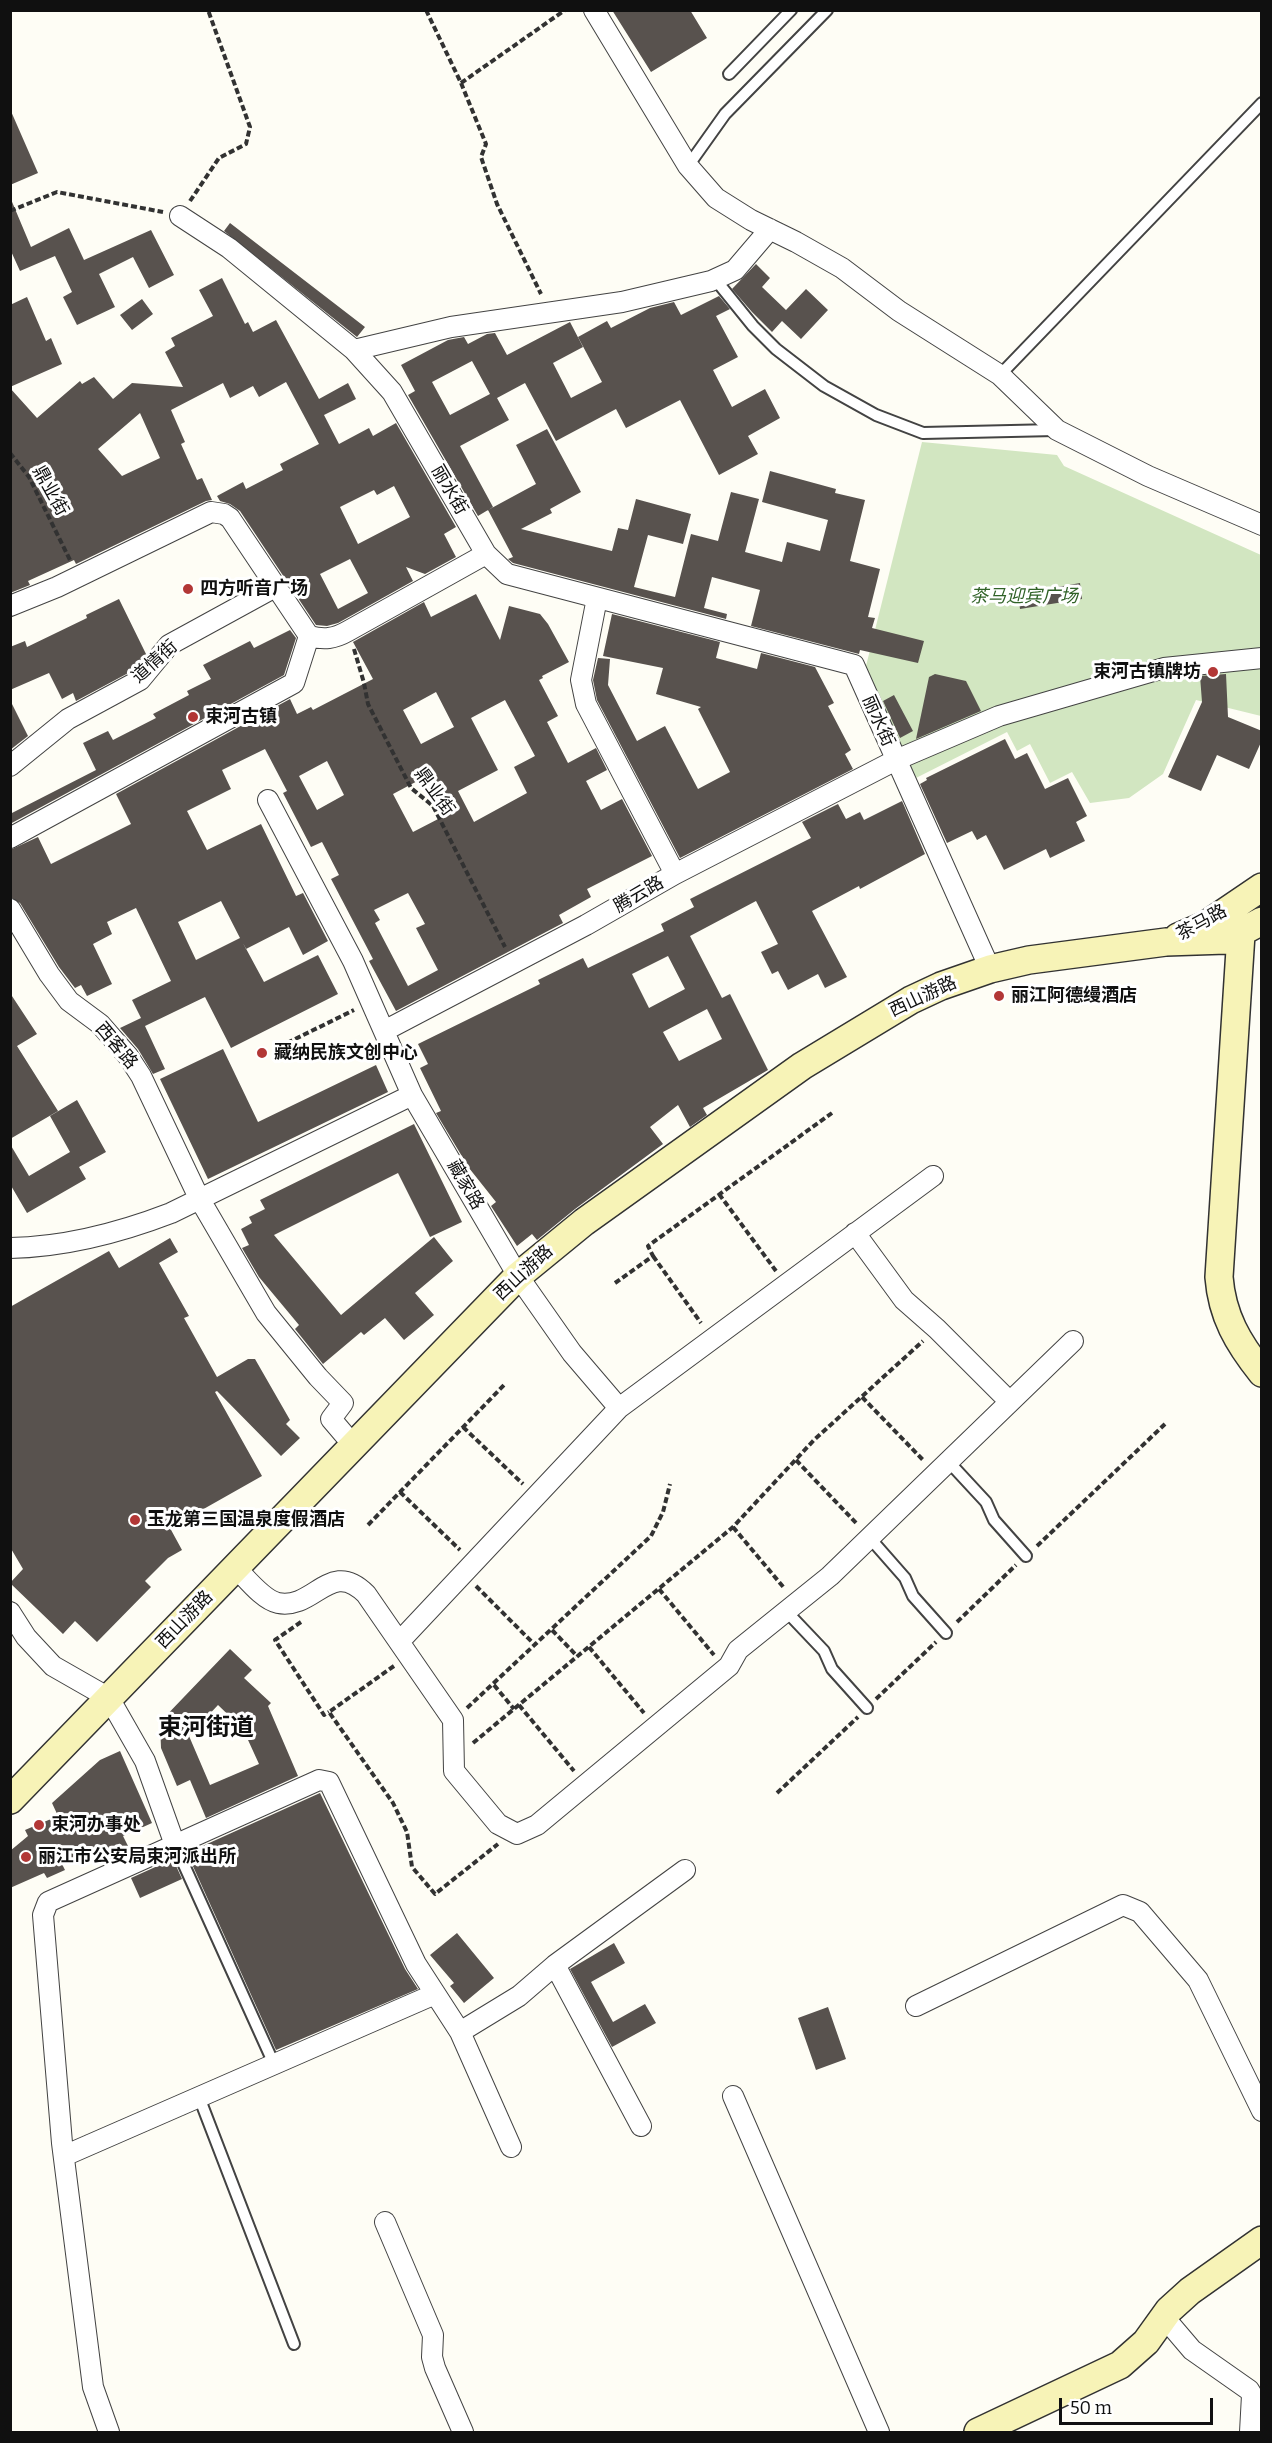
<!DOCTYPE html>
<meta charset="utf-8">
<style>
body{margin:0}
#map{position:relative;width:1272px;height:2443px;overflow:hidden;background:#fefdf5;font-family:Bitter,serif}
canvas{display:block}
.frame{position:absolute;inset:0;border:12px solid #101010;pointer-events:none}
.scale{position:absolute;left:1059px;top:2398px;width:154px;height:27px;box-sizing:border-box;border:3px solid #101010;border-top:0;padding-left:8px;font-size:18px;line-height:21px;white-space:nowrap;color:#101010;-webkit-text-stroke:4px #fff;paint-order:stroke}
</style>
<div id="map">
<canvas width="1272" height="2443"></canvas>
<div class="frame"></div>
<div class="scale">50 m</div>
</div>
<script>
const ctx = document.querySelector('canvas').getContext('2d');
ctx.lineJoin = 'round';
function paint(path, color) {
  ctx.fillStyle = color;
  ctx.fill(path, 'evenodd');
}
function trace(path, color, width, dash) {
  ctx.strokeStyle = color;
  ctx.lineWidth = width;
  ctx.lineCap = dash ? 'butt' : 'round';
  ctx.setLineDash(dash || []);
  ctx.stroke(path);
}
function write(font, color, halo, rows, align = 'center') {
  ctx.font = font + ' Bitter,"Noto Sans SC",serif';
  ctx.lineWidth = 6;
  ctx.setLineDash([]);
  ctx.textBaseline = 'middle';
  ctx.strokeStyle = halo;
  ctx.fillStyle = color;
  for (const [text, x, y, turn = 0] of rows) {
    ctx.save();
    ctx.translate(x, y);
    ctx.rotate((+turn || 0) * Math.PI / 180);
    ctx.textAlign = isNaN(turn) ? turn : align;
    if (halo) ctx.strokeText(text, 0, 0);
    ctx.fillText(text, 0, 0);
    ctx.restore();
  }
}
const green = new Path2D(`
 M922 442 1057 455 1064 466 1261 555V716L1196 700 1163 774 1129 798 1090 803 1072 772 1050 783 1030 744 1017 751 1007 732 910 781 861 686Z`);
const building = new Path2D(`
 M612 10H690L707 38 651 72Z
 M10 109 38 173 10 185Z
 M10 197 31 247 69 228 84 260 151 230 174 275 149 288 133 257 99 274 115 307 77 325 63 297 72 292 55 256 20 271 10 249Z
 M230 223 365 327 357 337 224 231Z
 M756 264 770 278 762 287 786 310 806 289 828 310 801 339 782 321 772 332 752 312 732 289Z
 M222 278 245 324 248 322 253 332 276 320 319 399 348 383 356 399 324 415 339 444 369 428 373 436 396 423 456 527 444 534 456 557 425 574 406 567 413 581 338 623 327 626 316 625 240 511 230 504 220 501 217 496 243 482 246 489 283 470 280 464 319 444 286 382 259 397 253 386 230 398 223 383 171 410 185 442 181 444 197 480 202 478 212 500 206 501 76 564 74 560 28 581 30 585 10 593V388L37 418 80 381 82 384 94 377 113 399 132 383 183 387 165 352 175 346 171 338 213 316 199 290ZM140 413 160 458 122 476 98 449ZM394 486 410 517 358 544 340 507 374 490 377 495ZM350 559 368 593 338 609 320 574Z
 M719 296 730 309 716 316 738 357 713 370 732 407 765 389 780 418 748 436 758 454 719 475 680 400 626 428 616 409 556 441 525 383 497 398 509 420 460 446 493 507 478 516 408 395 415 391 401 365 448 340 464 337 468 344 487 334 495 333 507 355 570 322 583 347 553 363 571 398 602 382 578 337 607 321 611 328 650 308 674 302 681 315ZM472 361 490 394 450 415 432 382Z
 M27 297 46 341 51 338 62 364 10 387V305Z
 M142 299 153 314 132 330 120 315Z
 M547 429 581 492 550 509 552 513 521 529 612 551 618 528 628 530 636 499 691 514 683 544 648 535 634 587 675 597 691 534 718 541 731 492 759 499 745 552 782 562 787 542 820 551 828 520 762 502 770 471 836 489 835 493 865 500 850 561 880 569 868 617 875 618 872 628 924 641 918 663 860 650 859 654 751 626 760 590 712 577 704 608 727 614 726 619 513 563 508 559 513 557 488 510 536 484 516 445Z
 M1080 583 1082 599 1020 609 1018 594Z
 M476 594 500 640 509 606 540 614 548 624 569 662 542 676 543 678 539 680 558 716 547 722 568 763 596 748 607 770 586 781 601 810 622 799 652 856 587 889 591 897 559 915 563 923 396 1011 369 961 373 959 331 879 339 875 322 842 311 847 283 793 287 791 265 749 222 770 231 789 187 811 207 850 261 824 296 896 303 893 328 941 303 955 289 927 246 949 243 943 264 982 318 955 338 994 231 1048 205 997 145 1026 165 1069 153 1074 138 1049 120 1028 141 1018 132 1000 171 981 136 908 107 922 112 934 93 944 112 984 87 996 81 985 75 988 59 967 20 903 10 897V850L38 837 51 864 131 824 116 794 290 699 297 714 311 707 313 710 373 679 353 642 424 602 431 617ZM436 692 454 727 421 744 403 710ZM505 700 535 756 514 767 527 793 474 822 458 791 498 770 471 718ZM327 761 344 795 317 810 299 776ZM425 777 444 816 413 832 393 794ZM408 893 425 924 416 928 438 970 408 986 375 923 380 920 374 910ZM221 901 240 938 196 960 178 922Z
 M119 599 146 654 132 671 76 701 73 693 62 699 49 673 10 690V647L25 641 27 647 87 618 86 615Z
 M612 614 720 642 716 658 757 669 761 653 815 667 834 703 828 706 851 750 845 754 853 769 680 858 597 700 593 680 598 658 610 659 608 685 637 741 665 726 698 789 730 772 698 709 701 707 656 694 663 668 603 656Z
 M290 630 296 638 284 675 10 824V814L96 770 83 743 108 731 113 740 156 718 153 714 189 695 187 691 211 679 203 665 250 641 254 648Z
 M935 674 966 681 981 711 916 739 929 677Z
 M1226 674 1228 717 1262 731V740L1249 769 1217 755 1201 791 1168 777 1202 702 1200 676Z
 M894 695 913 731 900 738 883 701Z
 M10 700 28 736 10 750Z
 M1005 739 1015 759 1027 753 1045 789 1068 778 1087 816 1076 822 1085 841 1050 858 1046 849 1004 870 986 835 977 840 972 831 947 843 920 784 927 780 926 778Z
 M902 801 925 854 860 889 859 886 812 911 847 977 825 988 818 974 788 990 778 971 772 974 761 952 778 944 756 901 690 936 722 998 730 994 768 1070 703 1108 707 1115 690 1127 678 1105 650 1127 663 1144 575 1209 537 1240 532 1234 517 1246 491 1206 496 1202 469 1168 436 1113 441 1111 420 1068 428 1064 418 1044 540 984 538 980 583 958 588 968 664 931 661 924 694 907 690 899 811 838 802 822 838 804 846 819 860 812 864 820ZM668 956 685 989 649 1008 632 974ZM707 1009 722 1039 679 1061 663 1032Z
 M10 993 37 1034 17 1046 58 1111 10 1139Z
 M223 1049 258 1122 376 1065 388 1092 208 1179 160 1079Z
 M77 1100 106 1152 79 1167 86 1179 27 1213 10 1184V1144L29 1176 70 1152 50 1116Z
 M414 1124 462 1222 430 1237 398 1173 274 1235 341 1315 434 1237 453 1261 415 1293 434 1315 404 1340 385 1318 364 1335 361 1332 323 1364 295 1329 299 1325 259 1277 242 1248 249 1245 241 1229 252 1223 249 1217 265 1209 260 1200Z
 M170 1238 178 1252 159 1263 189 1316 184 1318 217 1377 248 1359H255L290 1420 286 1424 300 1438 281 1456 217 1391 215 1392 262 1476 170 1528 182 1550 168 1558 145 1581 151 1587 97 1642 75 1621 63 1634 10 1583 23 1569 10 1547V1307L109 1251 119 1268Z
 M230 1649 252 1670 244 1678 271 1703 268 1706 298 1776 206 1818 190 1780 177 1786 161 1748 160 1722ZM218 1705 243 1729 259 1764 210 1785 189 1736Z
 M120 1751 152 1823 123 1836 131 1852 110 1861 103 1845 62 1864 65 1870 47 1878 44 1873 10 1888V1851L28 1836 25 1830 58 1816 52 1803 100 1760Z
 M320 1793 405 1969 418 1989 276 2050 187 1853Z
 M173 1859 182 1879 140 1898 131 1878Z
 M457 1933 494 1978 464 2003 450 1986 454 1983 430 1955Z
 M614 1943 625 1963 591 1982 613 2022 645 2004 656 2023 612 2047 570 1969Z
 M828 2007 846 2059 816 2070 798 2018Z`);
const path = new Path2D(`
 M426 10 461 83 486 144 481 157 497 204 541 294
 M461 83 565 10
 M190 201 219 158 246 144 250 127 208 10
 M10 211 57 192 163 212
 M10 453 29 477 70 560
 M354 649 364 683 368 704 411 788 433 806 505 947
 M279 1047 354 1010
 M719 1194 776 1271
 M653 1256 701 1323
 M615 1283 653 1256 648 1246 832 1113
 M862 1397 924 1461
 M463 1427 523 1484
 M796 1460 857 1524
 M400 1492 460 1550
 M368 1525 506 1383
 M733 1527 785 1589
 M1037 1546 1165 1424
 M476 1586 536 1646
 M659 1589 714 1655
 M301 1622 275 1640 324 1715 329 1712
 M957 1622 1016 1565
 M552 1630 577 1656
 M589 1647 644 1713
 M394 1666 329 1712 393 1803 407 1832 412 1867 435 1894 498 1844
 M494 1685 514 1709
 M876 1699 936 1642
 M519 1705 574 1771
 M467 1708 651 1536 663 1512 670 1484
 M473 1743 733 1527 814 1440 923 1341
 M777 1793 858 1717`);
const lane = new Path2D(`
 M729 74 791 10
 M688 166 725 114 827 10
 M715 279 753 326 776 349 824 386 876 415 923 433 1055 430
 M1000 375 1262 103
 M948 1461 986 1502 994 1520 1026 1556
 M869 1537 905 1578 913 1596 946 1633
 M786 1611 824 1651 832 1669 867 1708
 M175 1845 274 2064
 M199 2097 294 2344`);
const street = new Path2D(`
 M594 10 688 166 716 198 751 220 796 242 842 268 899 311 1000 375 1057 430 1148 476 1262 525
 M180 216 229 248 354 350 392 392 486 554 507 574 854 665 990 969
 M354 350 451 327 622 302 711 281 735 270 770 229
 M597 598 581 680 586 704 675 874
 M10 606 57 587 211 512 224 514 230 518 309 636C324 640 334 639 348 631L486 554
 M10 766 68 719 140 680 169 645 275 587
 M268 800 353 961 412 1095 518 1276 572 1353 619 1408
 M10 838 294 683 309 636
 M10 909 49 974 69 1001 100 1024 128 1056 141 1076 199 1198 266 1313 318 1377 343 1403 331 1419 354 1446
 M384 1031 586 925 675 874 896 760 999 716 1164 668 1262 658
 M855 1233 904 1300 937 1329 1010 1402
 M10 1248C67 1247 119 1233 171 1213L412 1095
 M236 1568C247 1579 263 1600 278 1603 315 1610 330 1558 366 1594L453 1720 454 1771 498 1824 517 1834 537 1825 729 1666 738 1650 830 1576 1073 1341
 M10 1612 26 1637 53 1666 109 1698 145 1761 175 1845
 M399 1642 619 1408 933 1176
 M555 1965 641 2126
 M916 2006 1123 1905 1140 1912 1198 1980 1262 2111
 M460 2032 519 1996 555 1965 685 1870
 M733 2096 879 2432
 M64 2156 435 1994
 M385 2222 433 2335 432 2357 435 2368 463 2432
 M1163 2316 1192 2350 1249 2390 1252 2395 1250 2432
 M109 2432 93 2387 62 2143 43 1915 48 1902 319 1780 329 1782 416 1964 460 2032 511 2147`);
const secondary = new Path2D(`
 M1241 934 1219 1277C1222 1316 1238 1343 1262 1373
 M1178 937 1206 925 1262 887
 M10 1800 518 1276 584 1222 802 1066 911 1000 941 986 990 969 1029 960 1166 942 1226 940 1262 921
 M978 2432 1120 2365 1146 2342 1169 2310 1190 2291 1262 2240`);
const markers = [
 [188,589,6,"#b23736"],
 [1213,672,6,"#b23736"],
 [193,717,6,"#b23736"],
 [999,996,6,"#b23736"],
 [262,1053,6,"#b23736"],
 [135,1520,6,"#b23736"],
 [39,1825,6,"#b23736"],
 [26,1857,6,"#b23736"]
];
const streetNames = [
 ["丽水街",449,490,60],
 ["鼎业街",50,491,61],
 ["道情街",155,662,-42],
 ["丽水街",878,721,66],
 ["鼎业街",434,792,54],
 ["腾云路",639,895,-30],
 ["茶马路",1202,923,-29],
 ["西山游路",923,997,-25],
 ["西客路",116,1046,50],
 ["藏家路",465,1185,60],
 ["西山游路",524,1273,-43],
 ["西山游路",185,1620,-46]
];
const poiNames = [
 ["四方听音广场",200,589],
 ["束河古镇牌坊",1201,672,"right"],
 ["束河古镇",205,717],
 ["丽江阿德缦酒店",1011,996],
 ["藏纳民族文创中心",274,1053],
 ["玉龙第三国温泉度假酒店",147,1520],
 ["束河办事处",51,1825],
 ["丽江市公安局束河派出所",38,1857]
];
const parkNames = [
 ["茶马迎宾广场",1024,597]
];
const districtNames = [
 ["束河街道",206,1728]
];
paint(green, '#d2e6c1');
paint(building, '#58524e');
trace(lane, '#434343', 14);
trace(street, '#434343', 22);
trace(secondary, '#323232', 30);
trace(path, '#323232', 4, [6, 3]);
trace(lane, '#fff', 10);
trace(street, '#fff', 20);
trace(secondary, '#f7f3b7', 27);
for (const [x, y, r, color] of markers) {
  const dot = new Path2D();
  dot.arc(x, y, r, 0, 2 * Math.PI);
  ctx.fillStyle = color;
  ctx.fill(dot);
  trace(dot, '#fff', 2);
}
write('18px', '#101010', '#fff', streetNames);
write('bold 18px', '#101010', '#fff', poiNames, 'left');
write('italic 18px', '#306227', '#fff', parkNames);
write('bold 24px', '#101010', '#fff', districtNames);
</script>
